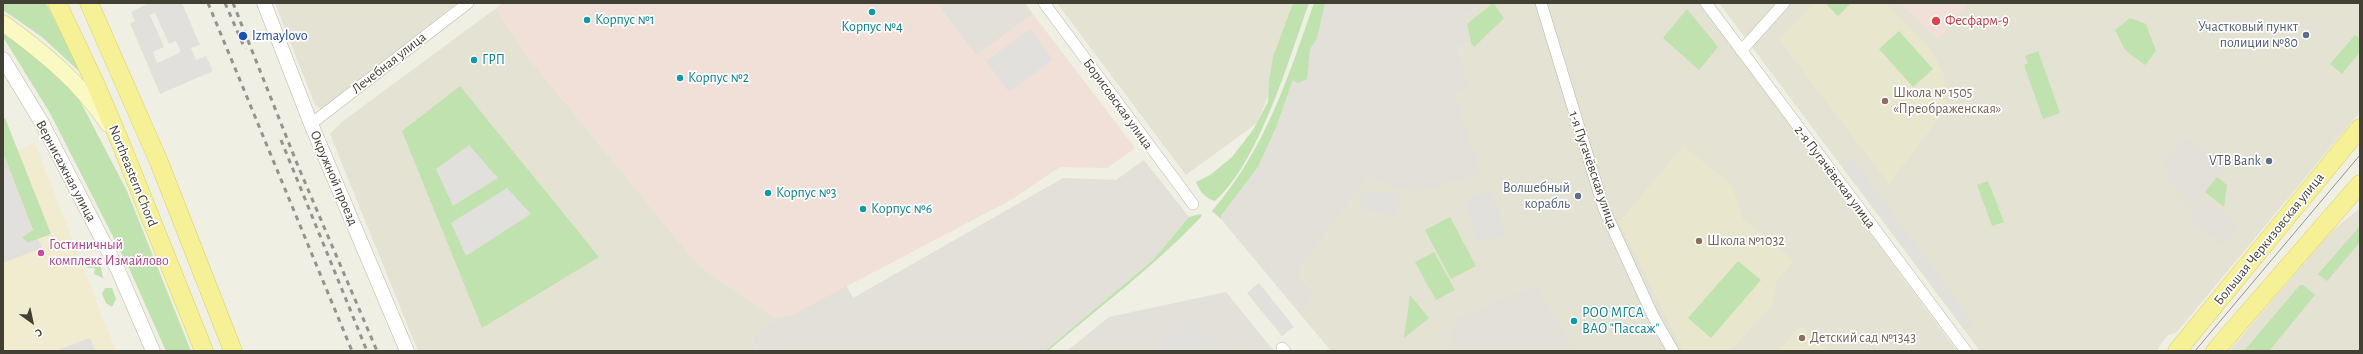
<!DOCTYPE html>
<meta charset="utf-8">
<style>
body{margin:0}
#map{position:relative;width:2363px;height:354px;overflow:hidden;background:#f0efe4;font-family:"Alegreya Sans",sans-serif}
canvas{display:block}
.frame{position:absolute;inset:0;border:4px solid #423f34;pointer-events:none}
.north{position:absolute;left:12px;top:302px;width:40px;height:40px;-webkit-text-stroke:3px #fff;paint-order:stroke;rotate:147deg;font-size:11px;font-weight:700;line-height:16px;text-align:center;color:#423f34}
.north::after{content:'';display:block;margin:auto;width:14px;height:18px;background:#423f34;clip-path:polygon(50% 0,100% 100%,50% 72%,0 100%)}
</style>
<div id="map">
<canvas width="2363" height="354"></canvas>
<div class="frame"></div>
<div class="north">С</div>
</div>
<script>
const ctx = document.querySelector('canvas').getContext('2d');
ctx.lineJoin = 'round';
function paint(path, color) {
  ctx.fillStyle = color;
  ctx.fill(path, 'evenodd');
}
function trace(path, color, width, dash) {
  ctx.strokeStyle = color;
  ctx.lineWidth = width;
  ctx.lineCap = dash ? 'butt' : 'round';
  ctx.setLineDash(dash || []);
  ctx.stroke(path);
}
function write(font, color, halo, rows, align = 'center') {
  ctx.font = font + ' "Alegreya Sans",sans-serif';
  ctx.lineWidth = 3.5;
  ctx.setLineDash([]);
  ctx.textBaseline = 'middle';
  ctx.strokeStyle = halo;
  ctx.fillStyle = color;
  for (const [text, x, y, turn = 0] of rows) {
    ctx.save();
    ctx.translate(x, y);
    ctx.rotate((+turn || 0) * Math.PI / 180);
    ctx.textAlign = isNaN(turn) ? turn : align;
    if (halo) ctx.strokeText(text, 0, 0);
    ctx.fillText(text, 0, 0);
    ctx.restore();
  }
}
const residential = new Path2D(`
 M275 3H458L321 109 315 105Z
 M1057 3H1307L1257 123 1186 175Z
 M1482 3H1700L1957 351H1331L1301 315 1315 295 1297 272 1369 176 1392 187 1454 94 1470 89 1458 47 1471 43 1466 18Z
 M1719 3H2360V112L2176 333 2168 335 2160 345 2158 351H1980Z
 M495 9 531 61 699 266 775 318 752 338 759 351H418L330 134 343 121Z
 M2360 208V351H2229L2332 231Z`);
const commercial = new Path2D(`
 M35 143 116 351H3V147L6 155Z`);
const industrial = new Path2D(`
 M940 3H1025L1033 14 976 56 938 5Z
 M1321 3H1482L1466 18 1471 43 1458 47 1470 89 1454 94 1480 174 1418 191 1392 187 1369 176 1297 272 1315 295 1301 315 1221 219V216L1258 167 1276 128Z
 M2185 137 2225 169 2192 207 2169 181 2165 164Z
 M1144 160 1189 217 1153 260 1045 351H759L752 338 775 318 792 315 846 285 853 298 1063 178 1116 180Z
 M2205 198 2238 226 2223 245 2190 217Z
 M1535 286 1575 351H1456L1451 332 1459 318Z
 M1226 292 1274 351H1067L1109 317Z`);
const education = new Path2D(`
 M1815 3H1885L1929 47 1944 74 1945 110 1889 184 1779 40Z
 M1683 146 1731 184 1743 219 1794 261 1777 280 1773 305 1730 351H1683L1619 222Z
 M1800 326 1829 351H1777Z`);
const medical = new Path2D(`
 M503 3H940L938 5 976 56 1033 14 1135 148 1107 168 1060 167 1011 200 792 315 775 318 699 266 531 61 495 9Z
 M1899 3H1969L1938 40Z`);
const green = new Path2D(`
 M3 3H46L81 73 42 37 3 10Z
 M1293 3H1309C1289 59 1259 162 1215 201 1204 198 1200 191 1196 182L1210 175 1232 157 1253 130 1268 102 1269 82 1273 57Z
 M1314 3H1325L1317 38 1310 49 1307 79 1298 83 1293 80 1276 128 1258 167 1221 216V219L1212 211C1266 148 1287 80 1314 3Z
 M1493 3 1504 18 1474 47 1471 43 1467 24Z
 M1829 3H1851L1838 16 1827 5Z
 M1687 9 1718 47 1699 70 1663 38Z
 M2130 18 2146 24 2156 51 2145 65 2125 50 2115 30Z
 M1899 31 1933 69 1913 87 1879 49Z
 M3 33 31 53 65 84 79 99 127 191 191 351H166L128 266 50 113 3 37Z
 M2355 35 2360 39V52L2342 74 2330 64Z
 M2038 51 2060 113 2043 119 2024 65 2028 63 2025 56Z
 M460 86 599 257 482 328 402 131Z
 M3 118H5L51 234 27 243 22 237 33 230 3 153Z
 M2217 177 2227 185 2224 207 2205 192Z
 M1988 181 2004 222 1992 226 1977 185Z
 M1200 214 1202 215 1200 218C1154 267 1099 307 1048 351H1045L1153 260 1189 217Z
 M1450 217 1476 266 1451 279 1425 230Z
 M2360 226V242L2327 281 2318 274Z
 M1434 252 1455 290 1436 300 1415 262Z
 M89 257H95L101 267 103 278 94 274 95 268H88L85 261Z
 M1738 261 1761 280 1711 338 1688 318Z
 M2300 285H2303L2315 295 2269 351H2244Z
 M105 288H112L116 299 112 307 106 303 102 294Z
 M1410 295 1429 318 1404 338Z`);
const parking = new Path2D(`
 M149 3H182L200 45 191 48 196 60 206 56 213 71 160 94 130 23 135 21 131 12ZM155 13 169 44 176 41 181 52 157 63 153 52 164 47 150 15Z
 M1030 29 1053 60 1009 92 986 61Z
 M469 145 498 178 453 206 436 169Z
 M3 153 33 230 22 237 27 243 38 239 42 248 3 263Z
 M1853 160 1973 324 1965 329 1844 167Z
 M507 188 531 214 466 256 451 223Z
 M1364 191 1401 193 1395 217 1359 206Z
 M1492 191 1504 234 1477 242 1465 199Z
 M1259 283 1294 327 1282 336 1247 293Z
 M1199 327 1218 351H1161L1156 341Z
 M90 338 95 351H55Z`);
const minor = new Path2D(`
 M1044 3 1193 204
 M1541 3 1604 209 1653 316 1673 351
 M1706 3 1966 351
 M1741 51 1784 3
 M311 124 468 3
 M1282 348 1285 351`);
const tertiary = new Path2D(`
 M264 3 311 124 407 351
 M3 59 42 123 118 270 153 351`);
const secondary = new Path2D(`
 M3 23C43 52 80 82 108 124`);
const primary = new Path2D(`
 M57 3 95 83 121 144 204 351
 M89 3 159 162 233 351
 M2177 351 2360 128
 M2215 351 2360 184`);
const tram = new Path2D(`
 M2195 351 2360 155`);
const rail = new Path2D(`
 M208 3 352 351
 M225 3 245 49
 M233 3 298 166 377 351
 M281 140 367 351`);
const markers = [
 [872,12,4,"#0f9aa8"],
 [587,20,4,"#0f9aa8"],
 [1936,21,5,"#e0444e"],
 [2306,35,4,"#5c6f8a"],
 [243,36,5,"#1a4fb4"],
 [474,60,4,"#0f9aa8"],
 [680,78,4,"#0f9aa8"],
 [1885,101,4,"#8d6e63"],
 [2269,161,4,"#5c6f8a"],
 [768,193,4,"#0f9aa8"],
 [1578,196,4,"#5c6f8a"],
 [863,209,4,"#0f9aa8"],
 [1699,241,4,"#8d6e63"],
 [41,253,4,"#d1479c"],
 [1574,321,4,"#0f9aa8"],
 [1802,338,4,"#8d6e63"]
];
const cultureNames = [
 ["Корпус №1",595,20],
 ["Корпус №4",872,27,"center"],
 ["ГРП",482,60],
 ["Корпус №2",688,78],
 ["Корпус №3",776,193],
 ["Корпус №6",871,209],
 ["РОО МГСА",1582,313],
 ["ВАО \"Пассаж\"",1582,329]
];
const healthNames = [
 ["Фесфарм-9",1945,21]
];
const serviceNames = [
 ["Участковый пункт",2298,27],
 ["полиции №80",2298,43],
 ["VTB Bank",2261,161],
 ["Волшебный",1570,188],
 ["корабль",1570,204]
];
const transitNames = [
 ["Izmaylovo",252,36]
];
const streetNames = [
 ["Лечебная улица",389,63,-38],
 ["Борисовская улица",1118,104,54],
 ["1-я Пугачёвская улица",1593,170,71],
 ["Вернисажная улица",66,171,62],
 ["Northeastern Chord",133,176,68],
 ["2-я Пугачёвская улица",1835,177,53],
 ["Окружной проезд",334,178,67],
 ["Большая Черкизовская улица",2269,239,-51]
];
const educationNames = [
 ["Школа № 1505",1893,93],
 ["«Преображенская»",1893,109],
 ["Школа №1032",1707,241],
 ["Детский сад №1343",1810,338]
];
const hotelNames = [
 ["Гостиничный",49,245],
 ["комплекс Измайлово",49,261]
];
paint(residential, '#e4e2d2');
paint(commercial, '#f1ebd0');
paint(industrial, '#e2e0d9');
paint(education, '#e8e7ce');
paint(medical, '#f0e0d8');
paint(green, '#c0e2af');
paint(parking, '#e1e0dc');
trace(minor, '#bbb8a7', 12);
trace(tertiary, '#bbb8a7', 15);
trace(secondary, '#cdcb96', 17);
trace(primary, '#d9d069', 19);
trace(minor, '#fff', 11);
trace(tertiary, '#fff', 14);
trace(secondary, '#faf9c4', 16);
trace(primary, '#f6f097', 18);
trace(tram, '#939393', 1);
trace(rail, '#939393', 3, [5, 5]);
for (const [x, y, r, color] of markers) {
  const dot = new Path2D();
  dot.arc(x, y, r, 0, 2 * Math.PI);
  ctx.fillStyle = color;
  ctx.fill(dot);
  trace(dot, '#fff', 1.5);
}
write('14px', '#0d838f', '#fff', cultureNames, 'left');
write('14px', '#be3a42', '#fff', healthNames, 'left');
write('14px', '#4e5e75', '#fff', serviceNames, 'right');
write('14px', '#164399', '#fff', transitNames, 'left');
write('14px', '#423f34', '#fff', streetNames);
write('14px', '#785e54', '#fff', educationNames, 'left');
write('14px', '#b23c85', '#fff', hotelNames, 'left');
</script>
